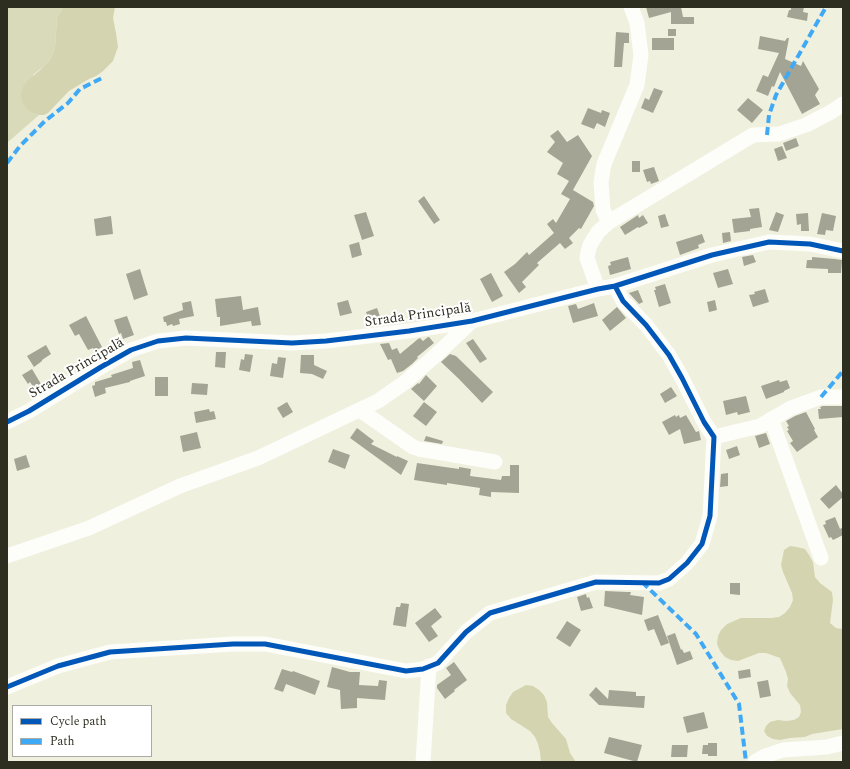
<!DOCTYPE html>
<html>
<head>
<meta charset="utf-8">
<style>
	body { margin:0 }
	#map { position:relative; width:850px; height:769px; overflow:hidden; background:#f0f0de; font-family:Spectral,serif }
	canvas { display:block }
	.frame { position:absolute; inset:0; border:8px solid #2d2d20; pointer-events:none }
	.legend { position:absolute; left:12px; top:705px; width:140px; height:52px; box-sizing:border-box; background:#fff; border:1px solid #ababa6; margin:0; padding:5px 7px; list-style:none; font-size:12px; color:#2d2d20 }
	.legend li { display:flex; align-items:center; gap:8px; height:20px }
	.legend b { width:20px; border:1px solid #ababa6 }
</style>
</head>
<body>
<div id="map">
<canvas width="850" height="769"></canvas>
<div class="frame"></div>
<ul class="legend">
<li><b style="height:5px;background:#0057b8"></b>Cycle path</li>
<li><b style="height:5px;background:#3fa9f5"></b>Path</li>
</ul>
</div>
<script>
const ctx = document.querySelector('canvas').getContext('2d');
ctx.lineJoin = 'round';
function paint(path, color) { ctx.fillStyle = color; ctx.fill(path, 'evenodd'); }
const shape = rows => new Path2D(rows.map(r => 'M' + r).join(''));
function strokePath(path, color, width, dash) { ctx.strokeStyle = color; ctx.lineWidth = width; ctx.lineCap = dash ? 'butt' : 'round'; ctx.setLineDash(dash || []); ctx.stroke(path); }
function write(font, color, halo, rows, align = 'center') {
  ctx.font = font + ' Spectral,serif'; ctx.lineWidth = 4; ctx.setLineDash([]); ctx.textBaseline = 'middle'; ctx.strokeStyle = halo; ctx.fillStyle = color; for (const [text, x, y, turn = 0] of rows) {
    ctx.save(); ctx.translate(x, y); ctx.rotate((+turn || 0) * Math.PI / 180); ctx.textAlign = isNaN(turn) ? turn : align; if (halo) ctx.strokeText(text, 0, 0); ctx.fillText(text, 0, 0); ctx.restore();
  }
}
paint(shape([
	[7,7,63,7,57,18,55,47,53,54,49,61,44,66,33,75,33,113,39,115,7,143]
]), '#d9dab9');
paint(shape([
	[63,7,115,7,113,18,116,33,118,47,113,61,102,72,96,76,89,79,69,91,48,113,44,115,39,115,33,113,26,108,22,101,21,94,23,87,27,81,39,71,49,61,53,54,55,47,57,18],
	[790,546,797,547,805,549,809,555,813,562,815,577,820,583,832,592,833,600,830,623,836,628,843,629,843,729,812,734,805,737,790,738,780,740,773,739,767,736,764,731,766,726,770,722,778,720,786,721,794,720,799,717,801,712,800,705,790,693,787,686,788,679,786,672,780,658,766,653,759,653,738,661,731,660,725,657,720,651,717,644,718,636,721,630,727,624,741,618,771,618,779,617,785,613,790,607,793,600,792,593,783,572,781,565,784,550],
	[526,685,533,686,539,690,544,695,547,702,548,717,552,723,566,739,570,753,576,762,541,762,540,752,538,744,535,737,530,731,511,719,506,713,506,705,509,698,513,692]
]), '#d4d5b0');
paint(shape([
	[646,7,681,7,683,17,694,17,694,24,671,24,671,12,649,18],
	[791,7,804,7,803,12,808,13,807,21,787,17,789,10,791,10],
	[668,29,676,29,676,36,668,36],
	[616,32,629,33,629,43,624,43,622,67,614,67],
	[760,36,785,41,787,38,789,38,785,59,801,66,803,61,819,89,815,95,820,104,802,114,780,72,774,87,772,86,768,96,756,91,763,75,768,77,779,53,758,49],
	[652,38,674,38,674,50,652,50],
	[654,88,663,91,653,113,641,108,645,98,649,100],
	[748,98,763,110,752,123,737,110],
	[588,108,601,113,602,110,610,113,605,127,597,123,594,129,581,124],
	[558,130,567,142,578,135,592,156,573,190,593,202,594,206,581,229,579,228,569,238,573,243,565,249,560,243,537,263,539,265,522,282,526,287,519,293,504,272,515,264,527,252,529,255,554,233,547,224,553,219,556,223,570,199,561,194,569,181,557,174,563,163,547,152,555,142,550,136],
	[796,138,799,146,786,151,783,143],
	[782,146,787,158,778,161,774,149],
	[632,161,640,161,640,172,632,172],
	[654,167,659,181,651,184,650,181,647,182,643,170],
	[424,196,440,220,434,224,418,201],
	[759,208,762,227,750,229,750,231,734,233,732,219,751,217,749,209],
	[366,212,374,236,362,240,354,215],
	[776,212,784,215,778,232,769,230],
	[808,213,809,231,801,231,801,224,797,225,796,214],
	[822,213,836,216,833,231,826,230,825,235,817,234],
	[665,214,669,226,661,228,658,216],
	[638,215,639,218,643,215,648,223,639,228,638,227,625,235,620,227],
	[111,216,113,234,96,236,94,219],
	[730,232,731,241,723,243,722,233],
	[702,234,705,242,698,245,699,248,680,255,676,242],
	[359,242,362,255,352,258,349,245],
	[753,255,756,262,744,266,742,257],
	[628,257,631,269,610,275,608,266,611,265,610,262],
	[812,257,835,259,842,260,841,273,828,273,828,269,806,268,807,260,812,260],
	[140,269,148,295,134,300,126,274],
	[728,269,733,284,718,288,713,273],
	[491,273,503,296,492,302,480,279],
	[665,284,671,303,659,307,654,290,656,290,655,287],
	[765,289,769,302,753,307,749,295,755,294,754,292],
	[638,290,643,302,639,304,629,293],
	[241,296,243,310,258,307,261,325,252,326,251,321,220,326,220,317,217,317,215,299],
	[348,300,352,313,340,316,337,303],
	[715,300,717,310,709,312,707,302],
	[191,301,194,316,179,319,180,324,173,326,172,324,167,326,166,322,164,322,163,317,183,310,182,303],
	[594,303,598,316,573,323,568,306,576,304,578,309],
	[617,307,626,318,610,331,602,320],
	[377,308,381,319,370,323,366,312],
	[86,316,102,347,95,351,93,348,88,350,79,334,75,336,69,325],
	[127,316,134,335,123,339,121,333,119,334,114,320],
	[428,337,429,337,434,343,417,357,418,358,412,364,403,371,397,373,391,359,388,360,380,344,389,343,392,350,397,348,400,354,418,339,420,338,423,341],
	[473,339,487,359,480,363,466,343],
	[46,345,51,354,42,360,42,361,34,367,27,356],
	[216,352,226,352,225,368,215,367],
	[245,354,253,355,250,372,239,370,241,359,244,360],
	[450,354,456,356,493,392,482,403,459,379,441,362],
	[301,355,314,355,314,365,327,371,323,379,312,374,300,373],
	[278,357,286,358,283,378,270,376,272,363,277,364],
	[140,360,145,376,130,381,130,382,105,388,106,393,95,397,92,386,95,385,95,382,112,377,111,375,133,368,132,362],
	[32,369,41,384,34,388,30,382,28,384,22,375],
	[426,375,437,386,424,401,411,389,418,383,419,384],
	[155,377,168,377,168,396,155,396],
	[779,380,780,382,787,380,790,388,784,391,784,392,766,399,761,386],
	[192,383,208,384,207,395,191,394],
	[671,387,677,396,665,403,660,394],
	[746,396,750,412,738,415,737,412,726,415,723,401],
	[287,402,293,412,283,418,277,408],
	[424,402,437,412,426,426,413,416],
	[823,406,843,406,843,417,819,419,818,409,821,409,820,407],
	[209,409,210,412,214,411,216,419,196,423,194,412],
	[806,412,815,429,814,430,818,437,797,452,790,443,793,441,787,431,789,430,787,427,789,426,786,421,795,416],
	[675,415,676,417,679,415,680,418,686,415,696,432,699,431,701,440,684,444,680,429,669,435,662,422],
	[357,428,374,441,371,444,397,457,397,456,408,461,401,475,350,438],
	[197,432,201,448,183,452,180,436],
	[766,433,770,444,759,448,755,436],
	[426,436,443,441,442,444,424,441],
	[737,446,740,455,729,459,726,450],
	[333,449,350,455,345,469,328,462],
	[26,455,30,467,17,471,14,459],
	[417,463,459,469,459,467,471,469,470,476,501,480,502,476,510,476,510,465,519,465,519,493,491,492,491,497,479,495,480,488,447,483,447,485,414,480],
	[728,473,728,486,720,487,721,474],
	[836,485,843,494,843,497,829,509,820,499],
	[835,517,840,529,843,527,843,535,833,540,831,537,829,538,823,525,826,524,825,521],
	[730,583,740,583,740,595,730,594],
	[605,591,627,592,631,592,630,595,644,597,642,615,604,606],
	[586,594,587,598,589,597,593,608,581,611,577,597],
	[401,603,409,604,406,627,393,625,396,607,400,607],
	[435,608,442,617,431,626,438,636,429,642,415,623],
	[658,615,669,643,661,646,654,629,648,631,644,620],
	[567,621,581,630,570,647,556,638],
	[675,633,681,650,682,649,684,653,690,651,693,659,677,665,667,636],
	[454,662,467,680,454,690,455,691,445,699,437,688,437,685,451,675,446,668],
	[332,667,350,672,360,672,359,685,378,686,379,680,387,681,385,700,357,698,357,708,341,709,340,690,327,687],
	[282,669,292,672,293,671,320,681,315,695,286,684,283,692,274,689],
	[750,669,751,677,739,679,738,671],
	[768,680,771,696,760,698,757,682],
	[596,687,608,699,609,690,636,692,636,696,645,696,644,708,599,705,589,695],
	[704,712,708,728,687,733,683,717],
	[609,737,642,745,637,762,604,753],
	[708,743,717,743,717,756,708,756,708,754,702,754,703,745,708,745],
	[672,745,688,745,687,757,671,757]
]), '#a4a495');
strokePath(shape([
	[609,222,603,210,601,182,604,164,637,85,641,55,637,23,631,7],
	[598,289,587,258,588,252,590,245,598,232,609,222,753,135,779,134,806,125,831,112,843,104],
	[360,410,413,447,419,449,495,462],
	[771,419,821,558],
	[7,422,29,411,101,367,131,350,158,341,186,338,292,343,326,341,409,331,472,321,598,289,615,286,712,255,769,242,810,244,843,251],
	[714,437,760,426,791,408,821,397,843,397],
	[7,556,89,528,180,486,258,458,378,401,404,383,436,355,472,321],
	[7,687,58,666,110,652,233,644,265,644,406,671,423,669,438,663,466,632,490,613,596,582,659,583,669,579,687,563,702,544,710,516,714,437,704,422,682,378,669,355,646,325,623,301,615,286],
	[423,762,429,666],
	[755,762,765,756,783,750,827,747,843,743]
]), '#fdfdfa', 15);
strokePath(shape([
	[767,135,769,115,776,95,826,7],
	[7,163,20,146,45,121,68,103,80,89,102,78],
	[821,397,843,371],
	[642,582,696,634,739,704,746,762]
]), '#3fa9f5', 4, [8, 4]);
strokePath(shape([
	[7,422,29,411,101,367,131,350,158,341,186,338,292,343,326,341,409,331,472,321,598,289,615,286,712,255,769,242,810,244,843,251],
	[7,687,58,666,110,652,233,644,265,644,406,671,423,669,438,663,466,632,490,613,596,582,659,583,669,579,687,563,702,544,710,516,714,437,704,422,682,378,669,355,646,325,623,301,615,286]
]), '#0057b8', 5);
write('14px', '#2d2d20', '#fff', [
	["Strada Principală",418,316,-8],
	["Strada Principală",77,369,-30]
]);
</script>
</body>
</html>
